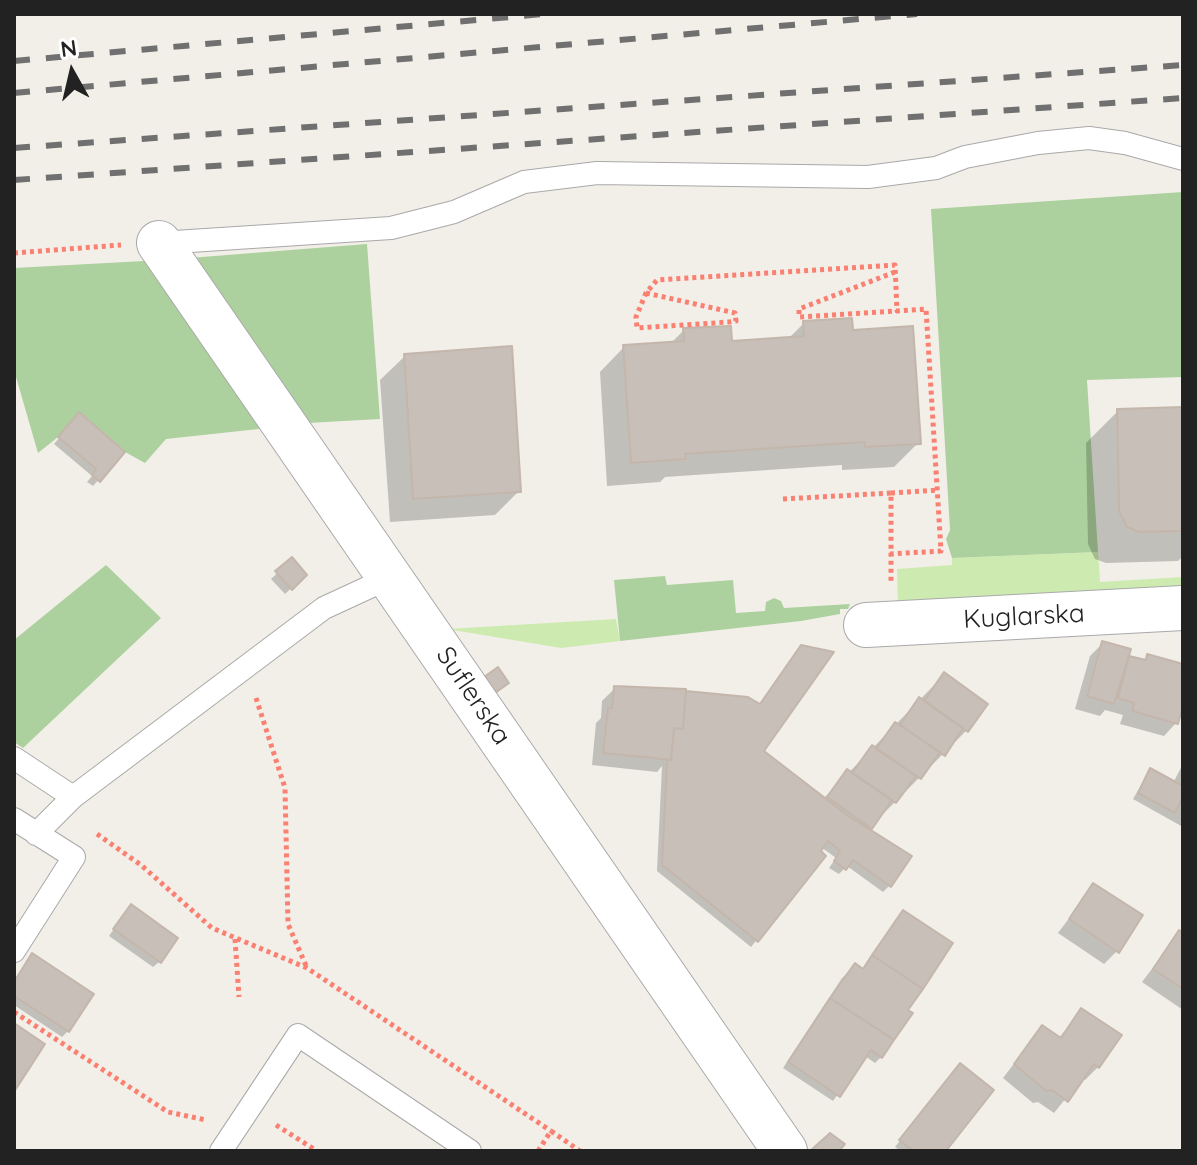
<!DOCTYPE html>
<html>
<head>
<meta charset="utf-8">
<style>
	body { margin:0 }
	#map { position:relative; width:1197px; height:1165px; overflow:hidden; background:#f2efe9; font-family:Quicksand,sans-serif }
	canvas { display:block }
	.frame { position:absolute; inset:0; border:16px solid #222; pointer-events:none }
	.north { position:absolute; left:32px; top:32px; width:80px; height:80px; -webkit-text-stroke:6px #fff; paint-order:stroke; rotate:352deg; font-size:22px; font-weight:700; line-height:32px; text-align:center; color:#222 }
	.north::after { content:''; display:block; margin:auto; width:28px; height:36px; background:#222; clip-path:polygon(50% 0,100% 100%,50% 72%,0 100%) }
</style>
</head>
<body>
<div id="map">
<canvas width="1197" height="1165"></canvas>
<div class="frame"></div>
<div class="north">N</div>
</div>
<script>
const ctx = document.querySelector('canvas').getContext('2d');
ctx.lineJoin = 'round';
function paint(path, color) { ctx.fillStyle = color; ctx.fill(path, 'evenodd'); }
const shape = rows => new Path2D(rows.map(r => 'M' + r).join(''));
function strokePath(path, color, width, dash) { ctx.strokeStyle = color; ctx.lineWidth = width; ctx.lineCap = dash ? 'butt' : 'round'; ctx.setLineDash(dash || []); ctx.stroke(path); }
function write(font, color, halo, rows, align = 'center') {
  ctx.font = font + ' Quicksand,sans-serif'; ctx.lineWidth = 6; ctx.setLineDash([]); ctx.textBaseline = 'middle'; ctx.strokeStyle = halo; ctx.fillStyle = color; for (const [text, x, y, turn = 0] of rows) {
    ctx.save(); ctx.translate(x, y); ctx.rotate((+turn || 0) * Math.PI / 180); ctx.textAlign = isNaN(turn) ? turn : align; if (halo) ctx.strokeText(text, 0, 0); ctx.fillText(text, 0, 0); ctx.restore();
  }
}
paint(shape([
	[1098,552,1100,582,1183,577,1183,596,898,606,897,569,952,565,952,558],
	[616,619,620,641,561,648,447,629]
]), '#cdebb0');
paint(shape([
	[1183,192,1183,377,1087,380,1098,552,952,558,946,539,950,530,931,209],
	[367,244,380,419,308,423,189,258],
	[144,261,162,273,268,428,166,439,145,463,125,452,79,412,58,437,38,453,14,370,14,268],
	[106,565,161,618,23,748,14,742,14,640],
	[665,576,667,585,733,580,736,613,765,611,766,602,774,598,781,601,784,608,850,604,848,609,840,609,840,614,801,621,620,641,614,580]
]), '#add19e');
paint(shape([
	[804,323,851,332,918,443,894,467,842,470,842,465,665,477,660,482,607,486,600,372,624,347,670,344,684,330,730,343,787,340],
	[405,356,519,491,495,515,390,522,380,380],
	[1183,409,1183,556,1178,561,1106,563,1095,559,1088,544,1086,443,1118,411],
	[74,420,123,452,93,486,87,482,92,476,54,444],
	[291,560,305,575,285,594,271,579],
	[1103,643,1126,657,1143,661,1148,657,1183,666,1183,699,1176,723,1164,736,1120,724,1123,715,1105,710,1100,716,1075,709,1090,656],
	[944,675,967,730,867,830,910,857,889,886,883,892,847,866,839,874,829,868,836,858,821,847,818,851,824,856,751,947,657,871,662,766,657,772,592,765,596,723,601,718,602,701,615,688,747,699,762,751,823,799],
	[1183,764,1183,827,1133,799,1150,770,1173,783],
	[1094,885,1117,951,1104,964,1058,933],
	[125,913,159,962,153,967,109,936],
	[1179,933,1183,935,1183,1010,1142,982],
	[27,962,68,1031,62,1037,14,1005,14,981],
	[867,964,911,1014,881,1057,875,1063,865,1056,833,1101,783,1068,842,978,855,966,861,970],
	[1081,1011,1119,1036,1098,1067,1085,1080,1082,1078,1054,1113,1038,1102,1033,1103,1003,1078,1042,1027,1058,1039],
	[954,1072,944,1151,901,1151,895,1147]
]), '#0003');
const building = shape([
	[852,318,853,330,913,326,921,444,865,447,865,442,685,454,686,459,631,463,623,345,684,341,683,328,731,326,732,341,804,336,803,321,852,318],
	[512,346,521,492,413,499,404,354,512,346],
	[1183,407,1183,531,1139,532,1127,527,1119,511,1117,409,1183,407],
	[79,412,125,452,100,482,92,475,96,469,58,437,79,412],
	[292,557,307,575,292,590,275,571,292,557],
	[1102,641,1131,649,1114,704,1087,696,1102,641],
	[801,645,834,652,764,751,847,815,912,856,891,887,853,860,846,870,834,861,840,851,828,841,821,851,826,856,758,942,662,865,667,760,671,760,674,728,683,729,686,691,748,697,760,704,801,645],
	[1147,654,1183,664,1183,706,1178,724,1132,711,1134,703,1118,698,1129,656,1146,660,1147,654],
	[498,667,509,683,495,693,484,677,498,667],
	[944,672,988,704,968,732,924,701,944,672],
	[614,686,686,689,683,729,674,728,671,760,603,753,608,708,612,708,614,686],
	[919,697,963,728,945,756,900,725,919,697],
	[895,722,940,752,921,779,876,749,895,722],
	[872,745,916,776,896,803,852,773,872,745],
	[1150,768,1183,786,1183,797,1175,813,1138,793,1150,768],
	[847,769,892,800,872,829,827,797,847,769],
	[1093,883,1143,915,1119,953,1069,919,1093,883],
	[131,904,178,938,161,963,113,929,131,904],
	[903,910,953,943,923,989,872,955,903,910],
	[1179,930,1183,933,1183,989,1153,969,1179,930],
	[32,953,94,994,69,1032,14,996,14,982,32,953],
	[872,955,923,989,908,1010,913,1013,894,1040,830,998,855,963,863,969,872,955],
	[830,998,894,1040,882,1058,871,1050,840,1097,788,1062,830,998],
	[1081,1008,1122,1035,1099,1068,1094,1064,1068,1102,1052,1090,1046,1091,1014,1064,1042,1025,1061,1038,1081,1008],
	[14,1023,45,1044,14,1092,14,1023],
	[960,1063,994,1090,946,1151,914,1151,899,1140,960,1063],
	[830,1133,845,1144,839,1151,810,1151,830,1133]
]);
paint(building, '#c7bfb8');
strokePath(building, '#c4b6ab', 2);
const service = shape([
	[159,243,391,228,454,212,524,182,597,173,868,177,936,168,965,157,1038,143,1089,138,1125,143,1183,159],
	[14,758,73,797],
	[14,819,74,857,14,951],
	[36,834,73,797,324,608,391,577],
	[221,1151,298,1035,470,1151]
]);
const minor = shape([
	[159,243,785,1151],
	[866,625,1183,608]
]);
strokePath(service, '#a9a9a9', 24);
strokePath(minor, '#a9a9a9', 46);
strokePath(shape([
	[14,253,121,245],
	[895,272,799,309,799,317,897,311],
	[646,293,735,313,736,321,729,322,637,328,636,317,646,293,657,280,895,265,897,311,926,309,941,551,890,554],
	[891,493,937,490],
	[783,499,891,493,891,583],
	[256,698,285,788,288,924,307,968],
	[97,834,141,865,212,928,307,968,551,1131],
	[235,939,239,997],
	[14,1012,168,1112,206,1120],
	[276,1125,317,1151],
	[538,1151,551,1131,580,1151]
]), '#fa8072', 5, [4, 4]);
strokePath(service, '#fff', 22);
strokePath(minor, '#fff', 44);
strokePath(shape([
	[14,61,544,14],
	[14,93,917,14],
	[14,148,1183,65],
	[14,180,1183,98]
]), '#707070', 6, [16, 16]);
write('26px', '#222', '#fff', [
	["Kuglarska",1024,617,-3],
	["Suflerska",473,696,56]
]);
</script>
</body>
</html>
